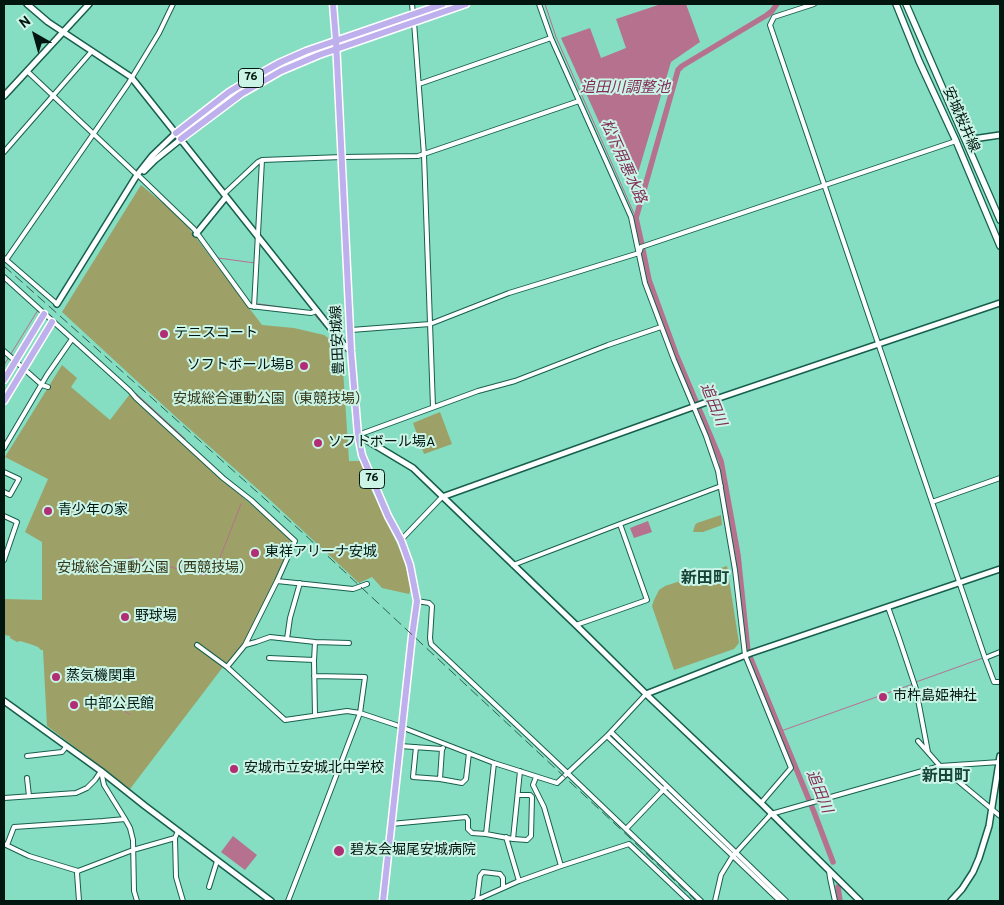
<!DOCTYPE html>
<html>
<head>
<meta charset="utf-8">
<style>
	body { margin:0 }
	#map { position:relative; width:1004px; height:905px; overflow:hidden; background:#85ddc2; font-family:Overpass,sans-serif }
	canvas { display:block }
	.frame { position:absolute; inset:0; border:5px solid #00160f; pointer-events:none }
	.north { position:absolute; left:10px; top:10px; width:50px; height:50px; -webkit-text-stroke:4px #cbf4e6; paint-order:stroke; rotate:322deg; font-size:14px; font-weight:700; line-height:20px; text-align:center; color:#00160f }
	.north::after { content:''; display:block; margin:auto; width:18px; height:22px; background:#00160f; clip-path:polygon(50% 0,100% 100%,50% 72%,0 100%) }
</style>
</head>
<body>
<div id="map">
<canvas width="1004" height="905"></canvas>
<div class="frame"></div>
<div class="north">N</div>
</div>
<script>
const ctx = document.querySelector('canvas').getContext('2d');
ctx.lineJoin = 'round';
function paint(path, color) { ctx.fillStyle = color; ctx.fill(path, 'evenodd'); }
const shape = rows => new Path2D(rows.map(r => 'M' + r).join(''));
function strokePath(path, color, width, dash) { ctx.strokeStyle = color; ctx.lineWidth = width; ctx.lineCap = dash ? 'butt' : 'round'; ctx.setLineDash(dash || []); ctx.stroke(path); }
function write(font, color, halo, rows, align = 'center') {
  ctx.font = font + ' Overpass,"Noto Sans JP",sans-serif'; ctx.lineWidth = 4; ctx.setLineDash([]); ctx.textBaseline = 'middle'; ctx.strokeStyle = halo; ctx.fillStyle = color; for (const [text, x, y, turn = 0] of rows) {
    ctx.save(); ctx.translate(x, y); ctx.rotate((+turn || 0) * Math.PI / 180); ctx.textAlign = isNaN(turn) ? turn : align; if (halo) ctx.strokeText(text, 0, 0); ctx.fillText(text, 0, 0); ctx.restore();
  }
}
paint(shape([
	[141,185,182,219,262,325,294,328,324,335,340,346,342,356,345,399,349,461,361,461,369,485,403,556,410,583,411,588,409,594,382,588,372,577,359,583,269,499,176,417,62,312],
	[62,365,77,378,71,387,110,420,130,394,245,499,294,541,244,643,229,661,226,663,130,789,47,726,43,650,41,650,38,647,30,644,20,641,17,642,10,638,10,636,4,635,5,599,42,600,42,542,25,532,48,479,5,457],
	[440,412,452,444,424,454,413,423],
	[721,515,722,525,703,532,693,532,695,525,697,523],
	[727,566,739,643,734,649,674,670,652,606,654,600,659,590,665,586]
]), '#9da167');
paint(shape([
	[661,4,686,4,700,42,671,62,638,173,623,175,561,38,590,28,601,58,626,48,616,19],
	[136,393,186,439,185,440,134,395],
	[648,521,652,532,634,538,630,528],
	[233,836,257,855,245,870,221,852]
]), '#b6718f');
strokePath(shape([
	[545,4,556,37,636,218],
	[152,41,171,4],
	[131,75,146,51],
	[93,131,129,78],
	[5,258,91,134],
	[218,258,255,263],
	[4,274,40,307],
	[253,296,252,303,310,311],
	[313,313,340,344],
	[4,365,38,310],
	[129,557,203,575,214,573,241,504],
	[916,682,983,658],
	[116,699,113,700,114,703,130,715],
	[781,731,913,684]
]), '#b6718f', 1);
strokePath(shape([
	[777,4,772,11,767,15,682,66,678,70,636,218,642,245,649,280,676,354,721,461,738,555,748,652,814,812,833,862],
	[838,887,840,901]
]), '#b6718f', 5.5);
const minor = shape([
	[412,4,413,14],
	[539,4,551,38],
	[814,4,774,17,770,25,985,658,994,682,1000,682],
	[414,22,424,155,433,407],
	[27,71,137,175],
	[419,84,551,38,631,217,645,283,674,360,706,436,718,471,735,570,745,655,791,768,761,803],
	[4,152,92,51],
	[139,176,194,229,250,306,311,313,317,311],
	[224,194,258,162,262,160,342,157,418,156,579,101],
	[640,251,641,247,956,141],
	[4,258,57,304],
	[6,260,128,84,159,33,173,4],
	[4,277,130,391,136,398,223,478,251,500,295,541,277,581,245,645,227,667],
	[254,307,262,160],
	[351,330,430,324,509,293,639,253],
	[4,351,42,385,48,387],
	[358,435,478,391,515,381,608,345,661,327],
	[4,448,47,375,72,339],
	[4,472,19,479,10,495,4,492],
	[932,502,1000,478],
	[4,516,17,522,4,560],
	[401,540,442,497],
	[513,565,620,524],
	[277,581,353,589,367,584],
	[417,601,429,603,432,606,430,638,431,644,557,763,701,901],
	[888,607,899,638,916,689,928,752],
	[576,625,647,600,620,524,721,486],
	[287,639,290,618,300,583],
	[315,642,349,643],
	[197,645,227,667,285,720,347,711,360,713,396,725,494,763,557,783,607,736,646,694],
	[245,645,256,642,270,637,315,642,314,661,315,715],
	[269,658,314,660],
	[985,658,1000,652],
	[611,732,786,901],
	[607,736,780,901],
	[918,741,940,766,1000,816],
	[400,746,442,749,443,748],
	[416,747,413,777,440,779,442,749],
	[27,756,62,752,66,747],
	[494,763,486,834,513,839,520,771],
	[101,771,104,785,125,819,130,828,133,840,134,891,137,901],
	[536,777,533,785,544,807,561,866],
	[27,778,29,796],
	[440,779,462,783,466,779,469,753],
	[4,798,76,793,87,788,95,780,101,771],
	[391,824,466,817,468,820,468,829,472,833,486,834],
	[626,829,666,787],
	[178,831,175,838,176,877,183,901],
	[506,837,519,881],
	[513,839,527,840,531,836,532,797,530,795,518,795],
	[4,844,29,856,78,871,133,850,175,838],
	[7,845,14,827,103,821,125,819],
	[78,871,77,873,79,901],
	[829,871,830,878,835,901],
	[209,887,217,861],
	[477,900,480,876,483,872,500,874,503,878,503,888],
	[288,901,314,834,360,713,365,677,314,676],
	[474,901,519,881,561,866,629,844,689,901],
	[715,901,721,875,732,857,771,814,940,766,1000,762]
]);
const tertiary = shape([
	[27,4,48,22,131,77,317,311,344,345,351,351],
	[4,96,89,4],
	[966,140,1000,135],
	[144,171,155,160,181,139],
	[196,234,226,197],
	[57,304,137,175,152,156,176,133],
	[358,435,413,468,576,625,646,694,761,803,860,901],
	[442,497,707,402,1000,303],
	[646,694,751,653,1000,569],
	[4,701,101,771,145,806,271,901],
	[951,901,962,889,973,872,979,858,989,826,1000,756]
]);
const secondary = shape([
	[896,4,919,61,956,141,1000,246],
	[906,4,1000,220]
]);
const primary = shape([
	[333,4,336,41,351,351,358,435,362,455,388,516,401,540,410,565,417,601,412,636,383,901],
	[176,133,229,92,252,78,281,62,306,51,443,4],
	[181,139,241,94,281,71,319,55,466,4],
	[4,380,44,314],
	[4,401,52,322]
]);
strokePath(minor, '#175f4d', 6);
strokePath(tertiary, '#175f4d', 8);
strokePath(secondary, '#175f4d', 8);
strokePath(primary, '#fff', 9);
strokePath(minor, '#fff', 4);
strokePath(tertiary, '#fff', 5);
strokePath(secondary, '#fff', 5.5);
strokePath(primary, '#beafed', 6);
strokePath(shape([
	[4,266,303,533,630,838,696,901]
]), '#305d4f', 1, [10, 5]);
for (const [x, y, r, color] of [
	[164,334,5,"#b12d74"],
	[304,366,5,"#b12d74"],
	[318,443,5,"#b12d74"],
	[48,511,5,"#b12d74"],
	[255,553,5,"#b12d74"],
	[125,617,5,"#b12d74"],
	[56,677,5,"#b12d74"],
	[883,697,5,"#b12d74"],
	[74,705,5,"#b12d74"],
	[234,769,5,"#b12d74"],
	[339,851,6,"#b12d74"]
]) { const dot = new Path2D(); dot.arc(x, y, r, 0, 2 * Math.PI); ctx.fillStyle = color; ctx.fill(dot); strokePath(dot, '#cbf4e6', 2); }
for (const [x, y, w] of [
	[251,78,25],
	[372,479,25]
]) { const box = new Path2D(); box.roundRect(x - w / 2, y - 9.5, w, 19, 4); ctx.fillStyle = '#cbf4e6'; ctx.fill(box); strokePath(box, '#00160f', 1); }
write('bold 12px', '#00160f', null, [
	["76",251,78],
	["76",372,479]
]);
write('14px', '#00160f', '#cbf4e6', [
	["安城桜井線",960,120,66],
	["豊田安城線",339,340,-93]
]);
write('14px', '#00160f', '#cbf4e6', [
	["テニスコート",174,334],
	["ソフトボール場B",294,366,"right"],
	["ソフトボール場A",328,443],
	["青少年の家",58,511],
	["東祥アリーナ安城",265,553],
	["野球場",135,617],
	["蒸気機関車",66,677],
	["市杵島姫神社",893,697],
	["中部公民館",84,705],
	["安城市立安城北中学校",244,769],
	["碧友会堀尾安城病院",350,851]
], 'left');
write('14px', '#343616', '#cbf4e6', [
	["安城総合運動公園（東競技場）",271,400],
	["安城総合運動公園（西競技場）",155,569]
]);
write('italic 15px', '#812d57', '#cbf4e6', [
	["追田川調整池",625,89],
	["松下用悪水路",622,162,66],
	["追田川",712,405,68],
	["追田川",818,792,68]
]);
write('bold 16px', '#144437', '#cbf4e6', [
	["新田町",705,580],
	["新田町",946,778]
]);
</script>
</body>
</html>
